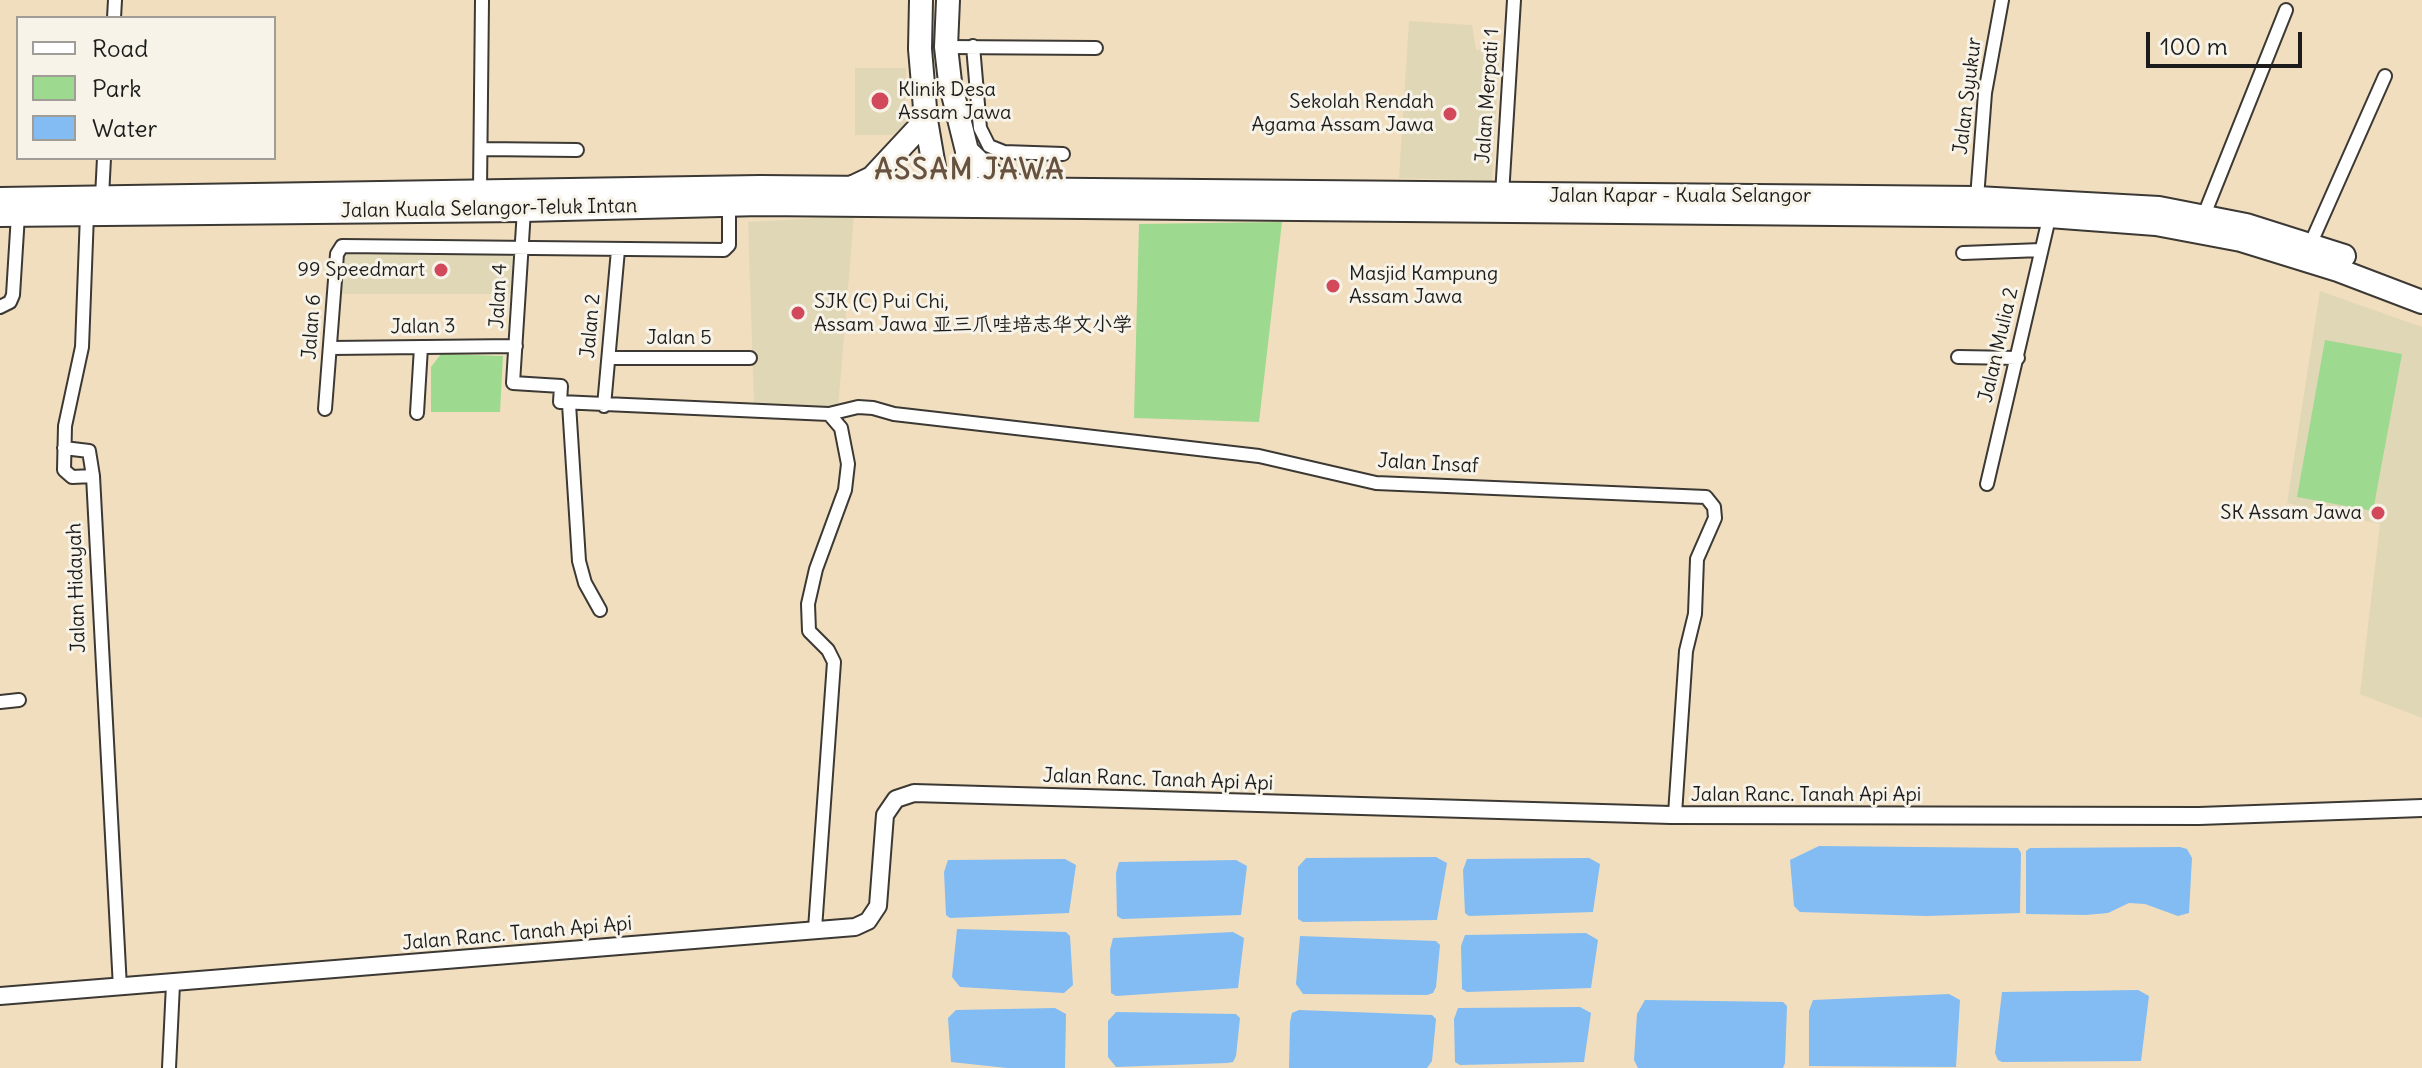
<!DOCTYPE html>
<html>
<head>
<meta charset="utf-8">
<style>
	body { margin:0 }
	#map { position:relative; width:2422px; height:1068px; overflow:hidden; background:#f1debf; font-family:Delius,sans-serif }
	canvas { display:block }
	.legend { position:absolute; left:16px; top:16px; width:260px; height:144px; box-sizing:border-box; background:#f7f3e8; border:2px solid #9f9d96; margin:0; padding:10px 14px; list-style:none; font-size:24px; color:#1c1c1c }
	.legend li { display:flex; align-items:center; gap:16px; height:40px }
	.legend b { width:40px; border:2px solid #9f9d96 }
	.scale { position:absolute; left:2146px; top:32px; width:156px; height:36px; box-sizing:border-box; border:4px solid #1c1c1c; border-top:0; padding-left:10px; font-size:24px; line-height:28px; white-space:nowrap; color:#1c1c1c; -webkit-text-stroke:6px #f7f3e8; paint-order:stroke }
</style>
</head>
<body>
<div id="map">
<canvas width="2422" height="1068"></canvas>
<ul class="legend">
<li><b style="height:10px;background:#fff"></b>Road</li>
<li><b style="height:22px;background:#9dd98e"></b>Park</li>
<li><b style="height:22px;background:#82bcf3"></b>Water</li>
</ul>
<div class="scale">100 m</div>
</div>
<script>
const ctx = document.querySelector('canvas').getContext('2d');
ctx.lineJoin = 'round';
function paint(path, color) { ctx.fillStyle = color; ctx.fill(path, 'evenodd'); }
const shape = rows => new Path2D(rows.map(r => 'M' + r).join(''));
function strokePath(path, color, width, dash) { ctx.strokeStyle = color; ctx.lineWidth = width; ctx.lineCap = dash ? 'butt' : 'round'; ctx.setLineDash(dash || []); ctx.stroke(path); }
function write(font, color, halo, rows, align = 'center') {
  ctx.font = font + ' Delius,"LXGW WenKai TC",sans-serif'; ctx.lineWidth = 6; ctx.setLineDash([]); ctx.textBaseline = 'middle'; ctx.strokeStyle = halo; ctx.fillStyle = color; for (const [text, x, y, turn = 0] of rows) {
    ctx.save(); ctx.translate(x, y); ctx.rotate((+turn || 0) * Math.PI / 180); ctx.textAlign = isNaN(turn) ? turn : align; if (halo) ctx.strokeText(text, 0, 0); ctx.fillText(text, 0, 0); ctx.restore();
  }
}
paint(shape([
	[1409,21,1472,25,1476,50,1500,46,1492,181,1399,178],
	[855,68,906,68,905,135,855,135],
	[854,216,838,409,754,404,748,222],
	[344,250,516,253,515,294,340,294],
	[2320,291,2422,327,2422,718,2360,694,2380,524,2287,503]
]), '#e0d7b7');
paint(shape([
	[1282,222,1259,422,1134,418,1139,224],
	[2325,340,2402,354,2373,511,2297,497],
	[441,354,503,356,500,412,431,412,431,367]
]), '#9dd98e');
paint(shape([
	[1819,846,2018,848,2021,853,2020,913,1926,916,1800,912,1794,906,1790,860],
	[2180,847,2187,849,2192,858,2189,913,2178,916,2145,904,2129,903,2108,913,2086,915,2026,914,2026,851,2030,848],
	[1436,857,1447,863,1437,920,1303,922,1298,919,1298,867,1306,858],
	[1589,858,1600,864,1593,912,1469,916,1465,913,1463,870,1467,859],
	[1065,859,1076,865,1069,913,950,918,946,915,944,872,948,860],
	[1236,860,1247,866,1241,915,1122,919,1117,916,1116,873,1119,862],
	[957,929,1066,932,1070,936,1073,985,1064,993,960,987,952,977],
	[1233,932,1244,938,1238,988,1116,996,1111,993,1110,950,1113,938],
	[1586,933,1598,940,1591,988,1467,992,1462,989,1461,946,1465,935],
	[1300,936,1436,941,1440,945,1436,987,1433,993,1427,995,1303,994,1296,984],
	[2138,990,2149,996,2141,1061,2002,1062,1998,1060,1995,1053,2002,992],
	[1949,994,1960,1000,1956,1067,1809,1066,1809,1011,1813,1000],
	[1645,1000,1783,1002,1787,1006,1785,1063,1783,1068,1638,1068,1634,1060,1637,1014],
	[1580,1007,1591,1013,1584,1062,1460,1065,1455,1062,1454,1019,1458,1008],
	[1055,1008,1066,1014,1065,1068,1007,1068,951,1062,948,1018,956,1010],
	[1299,1010,1432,1015,1436,1019,1432,1061,1427,1068,1289,1068,1290,1022,1292,1013],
	[1116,1012,1236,1014,1240,1018,1236,1056,1233,1062,1227,1063,1116,1067,1108,1057,1108,1021]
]), '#82bcf3');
const street = shape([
	[114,18,115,0],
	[973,46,980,128,989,146,1004,152,1063,154],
	[946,47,1096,48],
	[481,149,577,150],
	[480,190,482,0],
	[1502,195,1514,0],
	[102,197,104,158],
	[1977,198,1985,93,2002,0],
	[524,210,513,383,561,386,560,402,829,414,858,407,873,408,894,414,1259,456,1376,483,1706,497,1714,507,1715,518,1697,559,1695,614,1686,651,1675,814],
	[87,214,82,347,65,426,64,470,72,477,93,476,120,988],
	[2204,215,2286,10],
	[2310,245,2385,76],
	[1963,253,2041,250],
	[0,307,10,302,13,295,18,215],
	[331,348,516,346],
	[1958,357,2018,358],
	[609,358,750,358],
	[569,404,579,561,585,583,600,610],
	[604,406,618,250],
	[325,409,337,254,342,246,724,250,729,245,729,204],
	[417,413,421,347],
	[64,448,89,451,93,476],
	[1987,484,2050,214],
	[0,702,19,700],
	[815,929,834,662,828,650,809,631,808,604,816,569,845,490,848,464,841,428,829,414],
	[169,1068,173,984]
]);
const secondary = shape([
	[0,996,855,927,868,921,878,906,885,815,896,799,914,793,1671,815,2199,816,2422,808]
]);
const highway = shape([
	[921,0,920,49,926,120,940,202],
	[948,0,946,47,950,82,967,151,966,206],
	[967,151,995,178,1021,187],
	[851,188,872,178,926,120],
	[0,199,760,187,1977,198,2159,208,2246,225,2344,256],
	[0,215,524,210,760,204,2049,216,2156,224,2241,240,2338,270,2422,302]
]);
strokePath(street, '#3c3934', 16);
strokePath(secondary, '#3c3934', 20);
strokePath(highway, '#3c3934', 26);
strokePath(street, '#fff', 12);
strokePath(secondary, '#fff', 16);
strokePath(highway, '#fff', 22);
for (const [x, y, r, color] of [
	[880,101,10,"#d1495b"],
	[1450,114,8,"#d1495b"],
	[441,270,8,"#d1495b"],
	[1333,286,8,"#d1495b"],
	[798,313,8,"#d1495b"],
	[2378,513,8,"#d1495b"]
]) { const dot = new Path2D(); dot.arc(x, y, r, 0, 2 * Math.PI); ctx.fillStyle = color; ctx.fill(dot); strokePath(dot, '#f7f3e8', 3); }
write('20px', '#1c1c1c', '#f7f3e8', [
	["Klinik Desa",898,90],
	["Assam Jawa",898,113],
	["Sekolah Rendah",1434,102,"right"],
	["Agama Assam Jawa",1434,125,"right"],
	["99 Speedmart",425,270,"right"],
	["Masjid Kampung",1349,274],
	["Assam Jawa",1349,297],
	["SJK (C) Pui Chi,",814,302],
	["Assam Jawa 亚三爪哇培志华文小学",814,325],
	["SK Assam Jawa",2362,513,"right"]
], 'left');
write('20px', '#1c1c1c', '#f7f3e8', [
	["Jalan Merpati 1",1488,96,-86],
	["Jalan Syukur",1968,96,-83],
	["Jalan Kapar - Kuala Selangor",1680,196],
	["Jalan Kuala Selangor-Teluk Intan",489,209,-1],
	["Jalan 4",499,296,-87],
	["Jalan 2",591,326,-85],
	["Jalan 6",312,327,-86],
	["Jalan 3",423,327,-1],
	["Jalan 5",679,338],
	["Jalan Mulia 2",1999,345,-77],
	["Jalan Insaf",1428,464,3],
	["Jalan Hidayah",77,588,-92],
	["Jalan Ranc. Tanah Api Api",1158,780,2],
	["Jalan Ranc. Tanah Api Api",1806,795],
	["Jalan Ranc. Tanah Api Api",517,934,-5]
]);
ctx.letterSpacing = '2px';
write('bold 28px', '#67523f', '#f7f3e8', [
	["ASSAM JAWA",970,171]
]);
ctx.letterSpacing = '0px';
</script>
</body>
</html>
